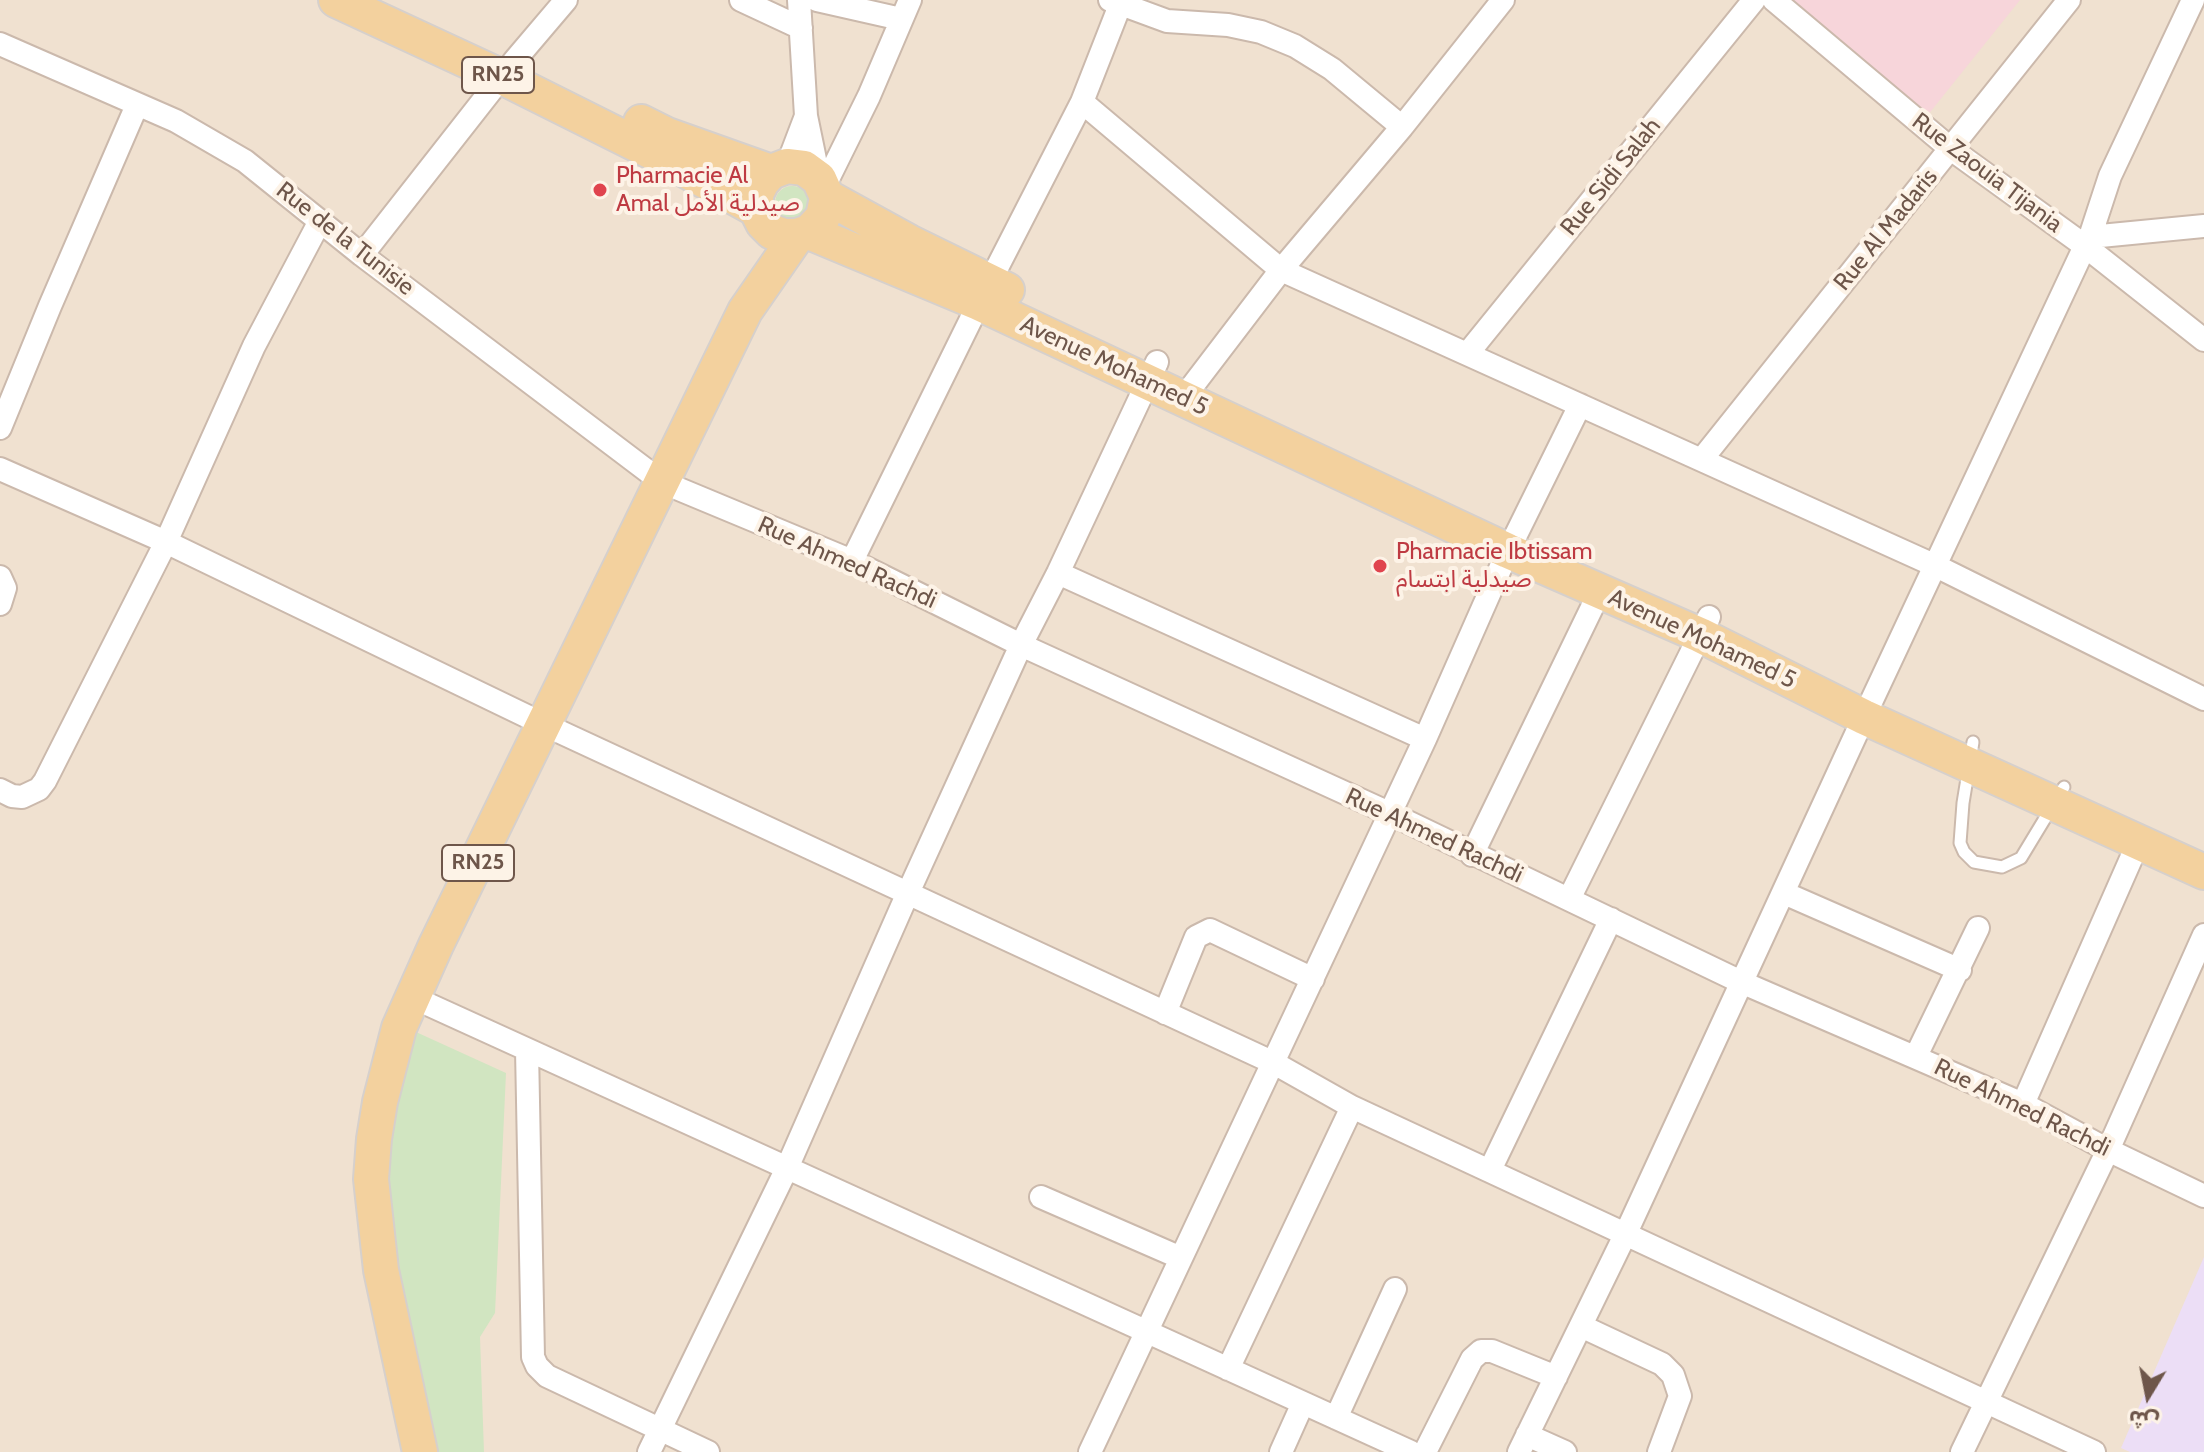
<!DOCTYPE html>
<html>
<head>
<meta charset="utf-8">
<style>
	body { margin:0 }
	#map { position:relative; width:2204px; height:1452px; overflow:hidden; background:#faefe1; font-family:Cabin,"Noto Sans Arabic",sans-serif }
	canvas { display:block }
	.north { position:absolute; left:2108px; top:1356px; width:80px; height:80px; -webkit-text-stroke:6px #fdf3e7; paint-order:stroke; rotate:190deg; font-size:22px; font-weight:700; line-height:32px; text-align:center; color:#6e564a }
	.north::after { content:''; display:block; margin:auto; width:28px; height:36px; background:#6e564a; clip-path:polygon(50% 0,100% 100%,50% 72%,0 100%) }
</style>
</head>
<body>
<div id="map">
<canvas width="2204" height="1452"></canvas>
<div class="north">ش</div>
</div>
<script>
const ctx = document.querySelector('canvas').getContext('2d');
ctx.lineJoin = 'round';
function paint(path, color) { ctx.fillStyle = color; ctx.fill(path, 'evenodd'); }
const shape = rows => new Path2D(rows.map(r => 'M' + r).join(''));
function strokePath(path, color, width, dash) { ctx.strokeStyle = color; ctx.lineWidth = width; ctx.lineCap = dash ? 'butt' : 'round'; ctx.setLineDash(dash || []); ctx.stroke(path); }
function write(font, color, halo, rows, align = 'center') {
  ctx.font = font + ' Cabin,"Noto Sans Arabic",sans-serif'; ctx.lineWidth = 8; ctx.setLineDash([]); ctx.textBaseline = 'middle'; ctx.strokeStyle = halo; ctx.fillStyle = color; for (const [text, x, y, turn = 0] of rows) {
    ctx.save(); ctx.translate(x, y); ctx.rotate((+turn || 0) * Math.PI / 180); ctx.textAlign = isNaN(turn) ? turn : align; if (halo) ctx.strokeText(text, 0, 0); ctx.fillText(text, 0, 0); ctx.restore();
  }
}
paint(shape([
	[0,0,2204,0,2204,1452,0,1452]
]), '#f0e1d0');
paint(shape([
	[2204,1257,2204,1452,2130,1452,2121,1448]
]), '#ecdef6');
paint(shape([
	[1780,0,2020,0,1927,116]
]), '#f7d5da');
paint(shape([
	'775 203a17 17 0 1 1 34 0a17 17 0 1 1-34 0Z',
	[416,1032,506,1073,495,1313,480,1337,484,1452,424,1452,377,1186,391,1097]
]), '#d1e5c1');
const service = shape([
	[1973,742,1963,803,1960,843,1964,852,1974,862,2002,867,2021,858,2064,787]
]);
const minor = shape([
	[741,0,801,28],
	[799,0,806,116,819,179],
	[817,0,901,19],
	[1110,0,1167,21,1228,25,1261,32,1295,46,1332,69,1402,127],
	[1774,0,1951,149,2085,246,2204,340],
	[0,44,176,121,245,161,362,255,662,482,852,561,1021,645,1389,813,1741,982,2023,1104,2108,1150,2204,1196],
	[1082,102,1281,270,1936,566,2204,699],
	[787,166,806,116],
	[824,187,869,96,910,0],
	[2090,237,2110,176,2193,0],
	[362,255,515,60,566,0],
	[1468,353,1754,0],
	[1184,397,1281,270,1402,127,1503,0],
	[0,428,50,306,137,105],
	[1702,459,2069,0],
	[0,469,166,542,543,724,1274,1063,1352,1107,2094,1452],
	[852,561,979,303,1082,102,1122,0],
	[1058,573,1425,739],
	[0,577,5,588,0,604],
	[0,790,12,796,22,797,39,789,45,781,166,542,254,346,320,221],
	[1472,855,1600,591],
	[1784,893,1960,970],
	[1569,899,1709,617],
	[412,997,1411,1452],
	[1165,1013,1196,937,1210,930,1313,979],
	[527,1050,533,1357,537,1366,547,1376,708,1452],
	[1916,1056,1978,928],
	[2023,1104,2138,843],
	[1490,1170,1611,919],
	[1041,1197,1181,1258],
	[1581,1326,1662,1364,1673,1375,1680,1396,1659,1452],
	[1228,1369,1352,1107],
	[1336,1418,1395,1289],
	[1527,1435,1565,1452],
	[649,1452,787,1168,907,895,1021,645,1058,573,1157,362],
	[1090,1452,1425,739,1508,551,1580,405],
	[1281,1452,1303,1403],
	[1425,1452,1472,1359,1481,1351,1492,1351,1556,1377],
	[1519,1452,1626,1233,1864,717,2085,246,2090,237,2204,226],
	[1962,1452,2108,1150,2204,935]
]);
const primary = shape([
	[336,0,502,77,658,155,756,209],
	[641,122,667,135,771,172],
	[827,197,909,242,1007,290],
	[809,232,979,303,1508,551,1700,635,1864,717,2204,872],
	[420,1452,381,1270,371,1179,374,1139,380,1102,399,1028,436,945,745,311,797,236,809,232,823,217,827,197,819,179,804,168,787,166,771,172,762,182,756,194,756,209,763,223,772,232,784,236,797,236]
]);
strokePath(service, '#cbb9ac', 15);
strokePath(minor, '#cbb9ac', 26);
strokePath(primary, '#d6d0cc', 38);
strokePath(service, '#fff', 11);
strokePath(minor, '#fff', 22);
strokePath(primary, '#f3d19e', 34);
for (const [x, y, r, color] of [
	[600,190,8,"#e0444e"],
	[1380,566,8,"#e0444e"]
]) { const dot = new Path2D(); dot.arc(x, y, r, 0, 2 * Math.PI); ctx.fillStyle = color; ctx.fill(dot); strokePath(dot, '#fdf3e7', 3); }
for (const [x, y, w] of [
	[498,75,72],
	[478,863,72]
]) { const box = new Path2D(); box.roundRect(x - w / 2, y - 18, w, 36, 6); ctx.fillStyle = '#fdf3e7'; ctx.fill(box); strokePath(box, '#6e564a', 2); }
write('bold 22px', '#6e564a', null, [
	["RN25",498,75],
	["RN25",478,863]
]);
write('24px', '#6e564a', '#fdf3e7', [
	["Rue Zaouia Tijania",1987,173,37],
	["Rue Sidi Salah",1611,177,-51],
	["Rue Al Madaris",1886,230,-51],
	["Rue de la Tunisie",345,239,38],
	["Avenue Mohamed 5",1114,366,25],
	["Rue Ahmed Rachdi",847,563,24],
	["Avenue Mohamed 5",1702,639,25],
	["Rue Ahmed Rachdi",1434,836,25],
	["Rue Ahmed Rachdi",2022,1108,26]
]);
write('24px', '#be3a42', '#fdf3e7', [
	["Pharmacie Al",616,176],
	["Amal صيدلية الأمل",616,204],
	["Pharmacie Ibtissam",1396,552],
	["صيدلية ابتسام",1396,580]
], 'left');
</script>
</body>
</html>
